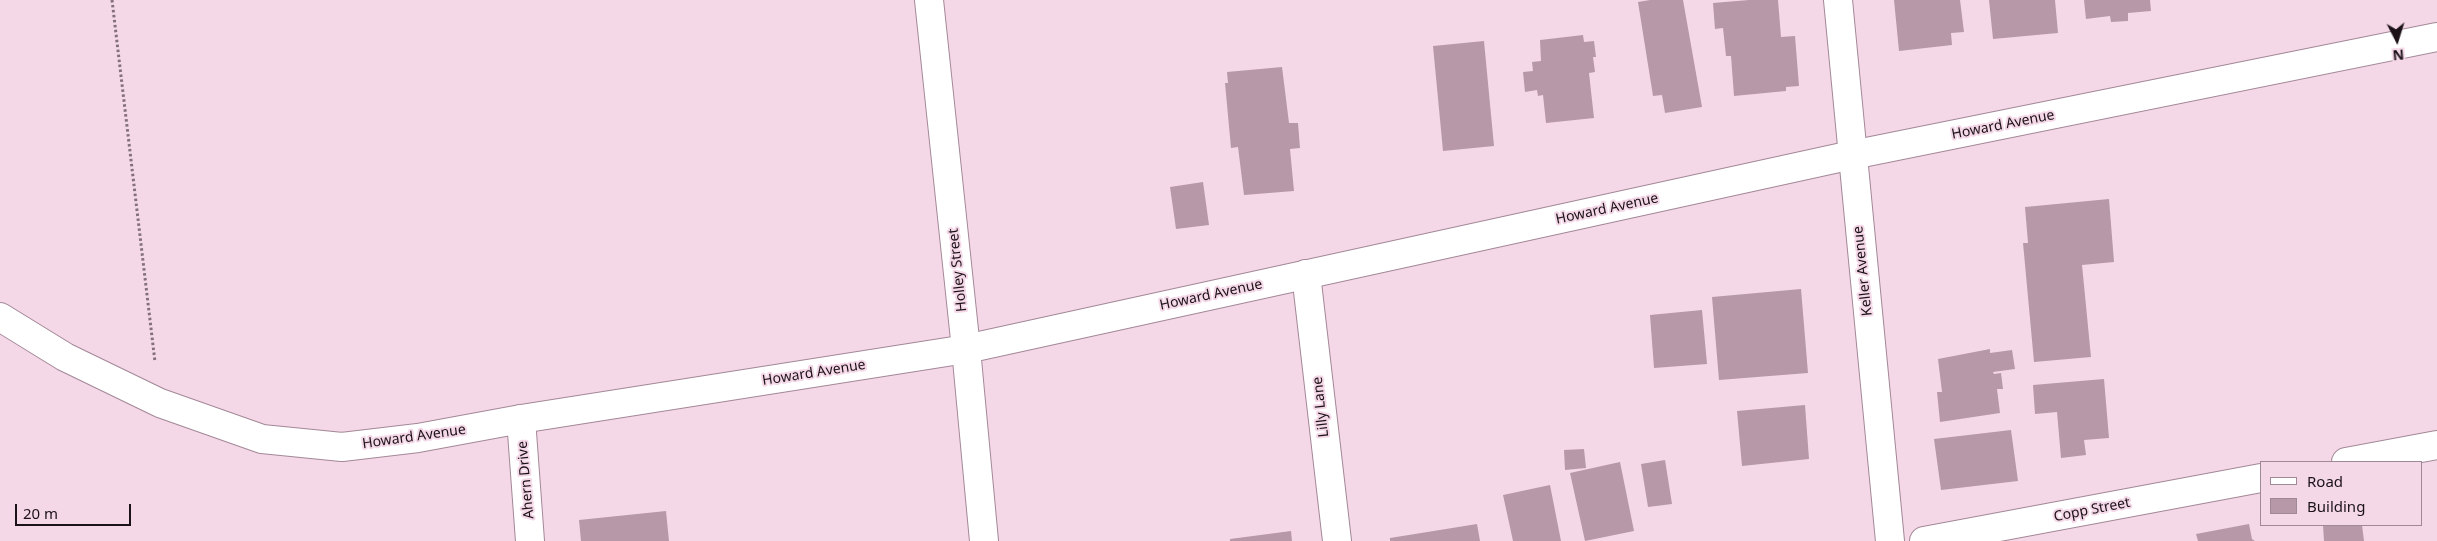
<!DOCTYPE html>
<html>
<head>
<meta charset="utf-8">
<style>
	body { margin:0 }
	#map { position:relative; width:2437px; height:541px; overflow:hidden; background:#f5d8e8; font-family:"Noto Sans",sans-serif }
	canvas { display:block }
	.legend { position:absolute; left:2260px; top:461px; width:162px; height:65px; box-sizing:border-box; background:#f5d8e8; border:1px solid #9e8994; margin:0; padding:6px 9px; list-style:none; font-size:15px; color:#1b1217 }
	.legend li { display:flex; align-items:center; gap:10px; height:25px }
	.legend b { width:25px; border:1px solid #9e8994 }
	.north { position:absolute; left:2372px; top:15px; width:50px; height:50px; -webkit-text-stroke:4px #f5d8e8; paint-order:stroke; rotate:175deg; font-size:14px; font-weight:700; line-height:20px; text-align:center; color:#1b1217 }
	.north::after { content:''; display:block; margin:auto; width:18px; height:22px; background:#1b1217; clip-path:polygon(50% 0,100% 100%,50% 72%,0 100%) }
	.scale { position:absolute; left:15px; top:504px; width:116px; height:22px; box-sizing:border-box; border:2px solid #1b1217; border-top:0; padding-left:6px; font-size:15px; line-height:18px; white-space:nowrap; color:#1b1217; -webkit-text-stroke:4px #f5d8e8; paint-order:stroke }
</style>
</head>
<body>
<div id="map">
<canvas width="2437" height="541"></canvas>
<ul class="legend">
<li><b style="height:6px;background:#fff"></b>Road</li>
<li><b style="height:14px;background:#b698a9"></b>Building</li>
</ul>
<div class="north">N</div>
<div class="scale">20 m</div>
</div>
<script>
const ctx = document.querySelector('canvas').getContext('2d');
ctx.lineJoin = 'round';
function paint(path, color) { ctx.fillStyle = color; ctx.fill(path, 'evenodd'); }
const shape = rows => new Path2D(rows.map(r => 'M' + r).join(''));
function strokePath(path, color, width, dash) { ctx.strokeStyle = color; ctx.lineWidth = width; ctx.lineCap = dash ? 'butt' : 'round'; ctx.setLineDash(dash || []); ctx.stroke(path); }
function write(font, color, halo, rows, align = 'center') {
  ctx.font = font + ' "Noto Sans",sans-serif'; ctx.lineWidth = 4; ctx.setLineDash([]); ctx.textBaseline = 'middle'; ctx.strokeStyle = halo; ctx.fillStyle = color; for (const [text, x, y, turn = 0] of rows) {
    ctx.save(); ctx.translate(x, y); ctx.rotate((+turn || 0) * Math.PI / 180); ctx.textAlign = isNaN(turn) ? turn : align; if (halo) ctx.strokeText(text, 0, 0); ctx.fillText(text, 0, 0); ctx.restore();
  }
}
paint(shape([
	[1650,0,1683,0,1702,107,1665,113,1662,95,1653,96,1638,2],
	[1749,0,1778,0,1781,37,1795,36,1799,86,1786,87,1786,91,1734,96,1731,56,1726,56,1723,28,1715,29,1713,3],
	[1894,0,1960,0,1964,32,1951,33,1952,45,1899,51],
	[1989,0,2055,0,2058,33,1993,39],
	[2084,0,2150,0,2151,11,2128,13,2128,21,2111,22,2110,16,2086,19],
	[1583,35,1584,42,1594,41,1596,57,1593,57,1595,72,1589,73,1594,118,1546,123,1543,95,1538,96,1537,90,1525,92,1523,72,1533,71,1532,62,1541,61,1540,40],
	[1484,41,1494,146,1443,151,1433,46],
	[1282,67,1289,123,1298,123,1300,148,1290,149,1294,191,1244,195,1238,147,1231,148,1225,83,1228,83,1227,72],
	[1203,182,1209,225,1176,229,1170,187],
	[2109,199,2114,262,2082,265,2091,357,2034,362,2023,243,2028,243,2025,207],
	[1801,289,1808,373,1719,380,1712,297],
	[1702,310,1707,364,1654,368,1650,315],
	[1990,349,1990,353,2012,350,2015,369,1993,372,1994,374,2001,373,2003,389,1997,389,2000,413,1940,422,1937,392,1942,392,1938,359],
	[2104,379,2109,438,2084,440,2086,455,2061,458,2057,412,2035,414,2033,385],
	[1805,405,1809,459,1742,466,1737,411],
	[2011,430,2018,481,1941,490,1934,439],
	[1584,449,1586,468,1565,470,1564,450],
	[1665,460,1672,504,1648,507,1641,464],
	[1620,462,1634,531,1585,541,1570,473],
	[1550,485,1561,541,1513,541,1503,495],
	[666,511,669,541,581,541,579,520],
	[1477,524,1480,541,1390,541,1390,538],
	[2249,524,2252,539,2255,541,2198,541,2196,534],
	[2323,525,2362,525,2364,541,2324,541],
	[1291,531,1292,541,1230,541,1230,539]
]), '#b698a9');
const street = shape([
	[929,0,966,349,984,541],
	[1838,0,1890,541],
	[1306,274,1337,541],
	[521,419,530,541],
	[2346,462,2437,445],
	[1924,541,2261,478]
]);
const secondary = shape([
	[0,317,65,357,160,403,262,439,342,447,418,438,521,419,966,349,1852,155,2437,37]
]);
strokePath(street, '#a38897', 30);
strokePath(secondary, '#a38897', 30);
strokePath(shape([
	[112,0,155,362]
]), '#82707a', 3, [2.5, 2.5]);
strokePath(street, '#fff', 28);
strokePath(secondary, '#fff', 28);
write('14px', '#1b1217', '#f5d8e8', [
	["Howard Avenue",2003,125,-11],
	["Howard Avenue",1607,209,-12],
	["Holley Street",958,270,-96],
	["Keller Avenue",1863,271,-96],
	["Howard Avenue",1211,295,-12],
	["Howard Avenue",814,373,-9],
	["Lilly Lane",1321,407,-96],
	["Howard Avenue",414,437,-8],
	["Ahern Drive",526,480,-95],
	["Copp Street",2092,510,-11]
]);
</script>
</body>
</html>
